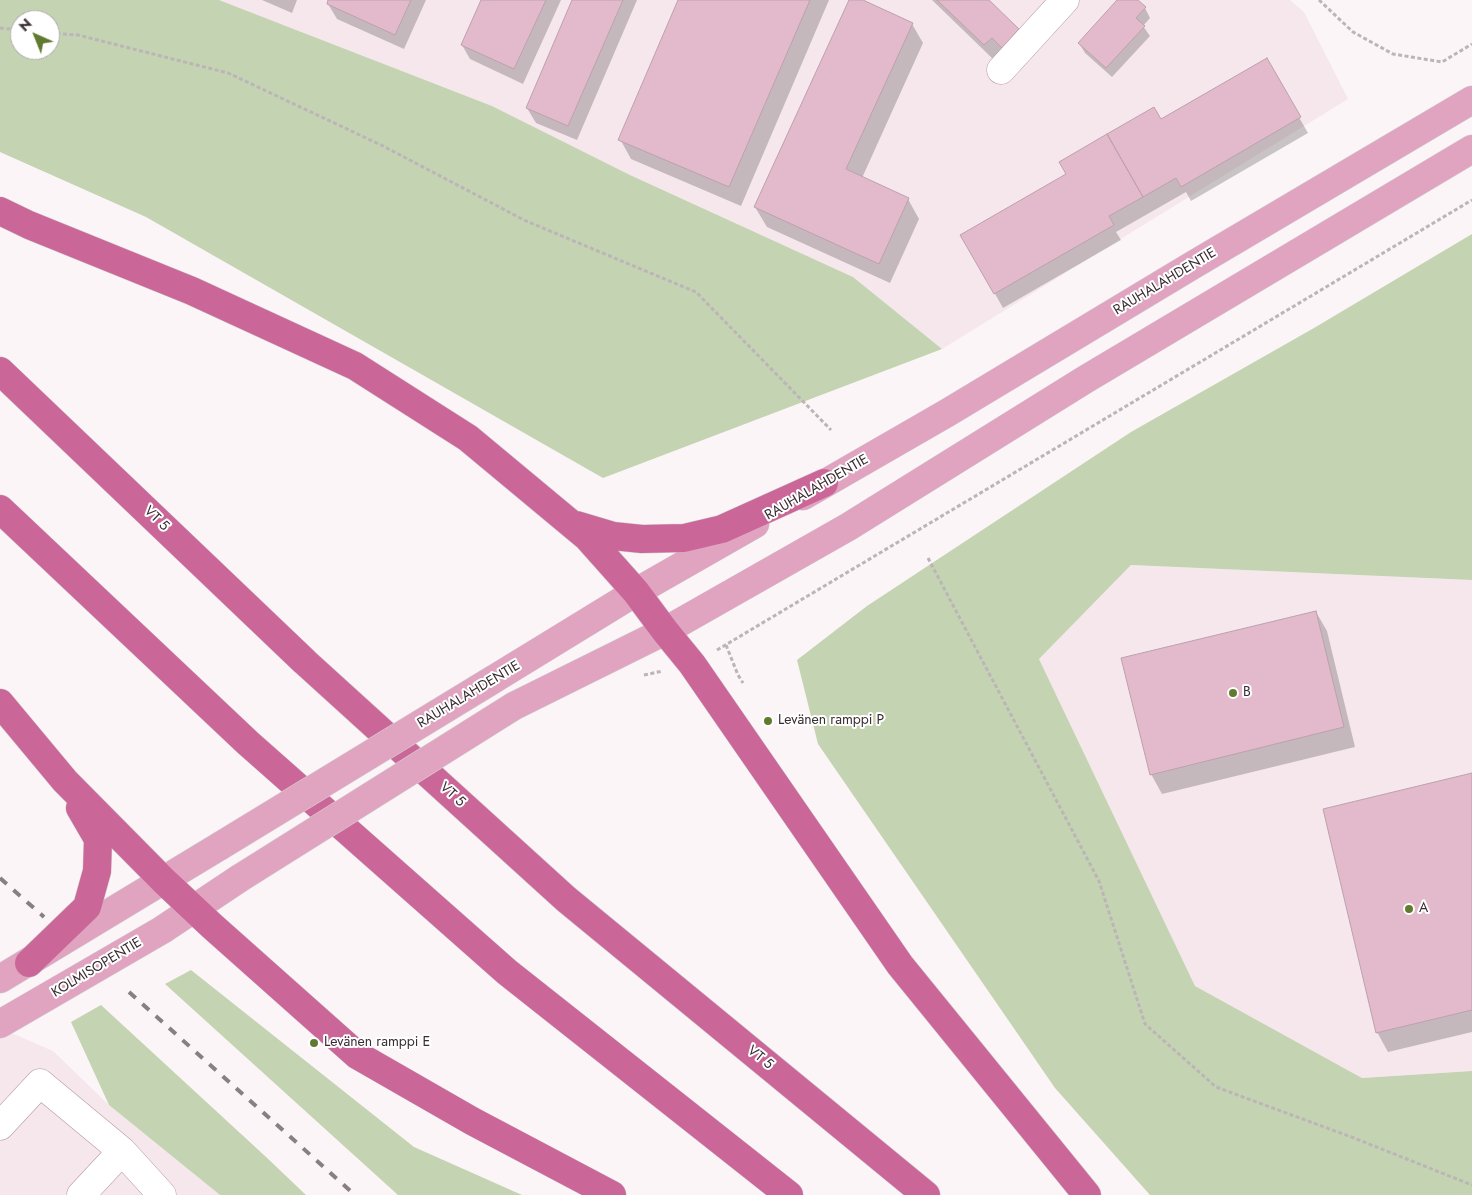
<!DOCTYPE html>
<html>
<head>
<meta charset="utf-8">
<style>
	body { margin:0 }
	#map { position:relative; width:1472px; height:1195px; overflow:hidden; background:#fbf5f7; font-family:Jost,sans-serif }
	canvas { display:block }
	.north { position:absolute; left:10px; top:10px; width:50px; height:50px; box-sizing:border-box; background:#fff; border:1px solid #afabad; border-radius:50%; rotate:316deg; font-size:14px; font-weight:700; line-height:20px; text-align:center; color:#382d32 }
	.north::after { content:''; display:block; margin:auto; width:18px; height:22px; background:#607b2f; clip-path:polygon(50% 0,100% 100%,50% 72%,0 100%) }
</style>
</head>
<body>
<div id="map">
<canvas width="1472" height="1195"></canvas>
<div class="north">N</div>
</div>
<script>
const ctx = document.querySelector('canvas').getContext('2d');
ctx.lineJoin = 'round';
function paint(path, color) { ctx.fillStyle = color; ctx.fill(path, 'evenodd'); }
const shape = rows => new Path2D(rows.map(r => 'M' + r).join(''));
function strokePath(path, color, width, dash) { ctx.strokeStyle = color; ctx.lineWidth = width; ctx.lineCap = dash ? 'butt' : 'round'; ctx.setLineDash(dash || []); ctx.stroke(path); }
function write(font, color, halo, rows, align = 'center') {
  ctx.font = font + ' Jost,sans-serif'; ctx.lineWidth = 4; ctx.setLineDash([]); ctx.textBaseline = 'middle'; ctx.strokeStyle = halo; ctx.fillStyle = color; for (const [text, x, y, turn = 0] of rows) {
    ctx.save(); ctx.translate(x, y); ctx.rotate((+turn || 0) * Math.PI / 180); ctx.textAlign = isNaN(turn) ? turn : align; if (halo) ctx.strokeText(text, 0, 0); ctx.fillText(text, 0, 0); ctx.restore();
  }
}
paint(shape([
	[219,0,1290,0,1304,12,1348,99,942,349,853,277,630,175,492,106],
	[1131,565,1472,580,1472,1071,1362,1078,1195,986,1039,659],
	[0,1028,53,1051,109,1105,220,1195,0,1195]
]), '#f6e7ed');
paint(shape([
	[0,0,219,0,492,106,630,175,853,277,942,349,603,478,146,217,0,152],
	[20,20,50,20,50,50,20,50],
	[1472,234,1472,580,1131,565,1039,659,1195,986,1362,1078,1472,1071,1472,1195,1150,1195,1055,1088,818,744,797,660,867,606,1131,432,1314,328],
	[191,970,414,1147,522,1195,398,1195,165,984],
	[101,1005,265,1156,306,1195,220,1195,109,1105,71,1022]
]), '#c4d3b1');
paint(shape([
	[262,0,297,0,292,13],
	[330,0,426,0,404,49,337,19,328,4],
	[483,0,561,0,523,84,470,59,462,45],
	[574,0,637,0,577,140,536,123,527,108],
	[679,0,829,0,741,206,631,159,620,139],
	[850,0,860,0,912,24,923,43,862,178,908,199,919,219,890,283,767,227,755,207],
	[932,0,987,0,1018,30,1027,45,993,59],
	[1119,0,1136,0,1145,8,1150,18,1143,26,1150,36,1112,77,1085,53,1079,43],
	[1266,60,1308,133,1191,201,1186,192,1116,232,1121,240,1003,308,962,235],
	[1316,612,1327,631,1355,747,1162,794,1151,774],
	[1472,775,1472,1032,1388,1052,1377,1032]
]), '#0003');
const building = shape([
	[328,0,411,0,395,35,327,4,328,0],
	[481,0,546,0,514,69,461,45,481,0],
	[572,0,623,0,568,126,526,108,572,0],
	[678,0,810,0,729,187,618,140,678,0],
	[849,0,863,0,913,23,846,169,909,198,879,264,754,207,849,0],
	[937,0,989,0,1019,29,1002,48,992,38,984,45,937,0],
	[1117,0,1138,0,1146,7,1136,18,1145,26,1106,68,1078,43,1117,0],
	[1267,58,1301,117,1181,187,1176,178,1143,197,1107,134,1154,107,1161,119,1267,58],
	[1107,134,1143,197,1109,216,1114,225,994,294,960,235,1066,174,1059,162,1107,134],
	[1316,611,1344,727,1150,775,1121,658,1316,611],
	[1472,773,1472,1010,1376,1033,1323,809,1472,773]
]);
paint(building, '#e2bacb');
strokePath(building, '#bda1ad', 1);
const minor = shape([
	[1001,70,1065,0],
	[0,1126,40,1083,122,1151,162,1195],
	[81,1195,122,1151]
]);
const major = shape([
	[803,496,947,413,1193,265,1472,100],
	[494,679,636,592,755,524],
	[514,706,665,631,848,527,1086,379,1472,149],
	[0,979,220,846],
	[0,1024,162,930,240,878]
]);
const highway = shape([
	[0,211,29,225,192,291,355,366,468,438,587,537,636,592,665,631,692,664,900,965,1087,1195],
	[0,371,305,662,566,899,926,1195],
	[0,509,248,743,507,972,789,1195],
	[576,525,613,536,642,539,684,538,722,529,824,483],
	[0,703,65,781,164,881,212,926,357,1055,472,1121,612,1195],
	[29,963,87,907,97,871,98,839,80,808]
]);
strokePath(minor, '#b499a4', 29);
strokePath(major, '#d3d1d2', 29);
strokePath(highway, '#d3d1d2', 29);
strokePath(shape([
	[1319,0,1353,32,1393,54,1442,62,1472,44],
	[0,28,20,30],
	[50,33,78,35,228,73,381,145,526,221,696,292,831,430],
	[928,558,1099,881,1145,1024,1216,1087,1354,1138,1472,1185],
	[726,645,738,675,743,683],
	[717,650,1472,200],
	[644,675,663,671]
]), '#bcb5b8', 3, [4, 2.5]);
strokePath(minor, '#fff', 28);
strokePath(major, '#e0a4c1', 28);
strokePath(highway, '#cb6798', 28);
strokePath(shape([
	[0,878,44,917],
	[129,992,355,1195]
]), '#887f83', 4, [9, 9]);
const majorBridge = shape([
	[220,846,494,679],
	[240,878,514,706]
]);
strokePath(majorBridge, '#d3d1d2', 29, []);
strokePath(majorBridge, '#e0a4c1', 28);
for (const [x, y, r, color] of [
	[1233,693,5,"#607b2f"],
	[768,721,5,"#607b2f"],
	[1409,909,5,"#607b2f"],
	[314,1043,5,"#607b2f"]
]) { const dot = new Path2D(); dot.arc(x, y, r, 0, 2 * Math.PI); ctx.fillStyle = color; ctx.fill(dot); strokePath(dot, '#fff', 2); }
write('14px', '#382d32', '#fff', [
	["RAUHALAHDENTIE",1165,282,-31],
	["RAUHALAHDENTIE",817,488,-30],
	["VT 5",156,519,44],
	["RAUHALAHDENTIE",469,695,-31],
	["VT 5",452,795,42],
	["KOLMISOPENTIE",97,968,-31],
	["VT 5",760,1058,39]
]);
write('14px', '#382d32', '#fff', [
	["B",1243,693],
	["Levänen ramppi P",778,721],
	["A",1419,909],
	["Levänen ramppi E",324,1043]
], 'left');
</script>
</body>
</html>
